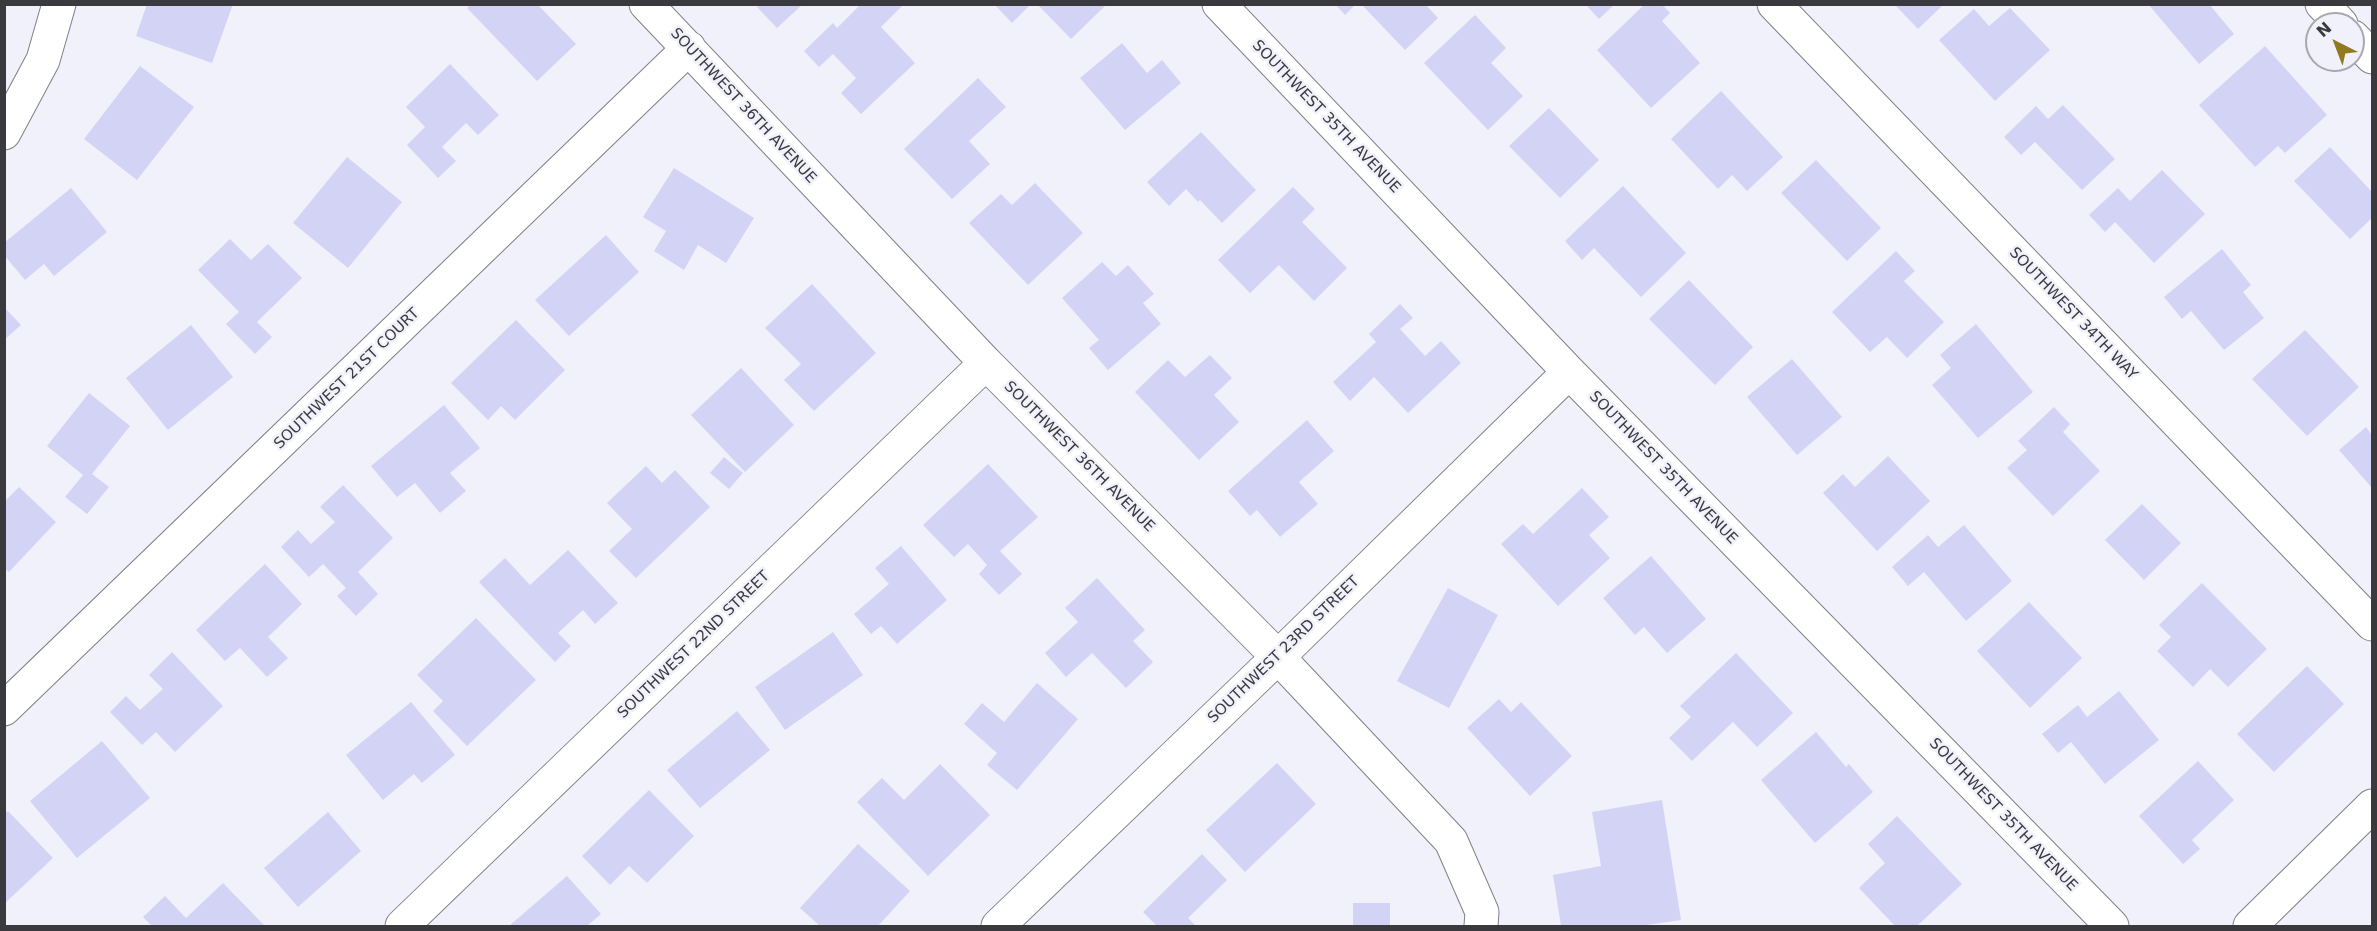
<!DOCTYPE html>
<html>
<head>
<meta charset="utf-8">
<style>
	body { margin:0 }
	#map { position:relative; width:2377px; height:931px; overflow:hidden; background:#f1f1fb; font-family:"DejaVu Sans",sans-serif }
	canvas { display:block }
	.frame { position:absolute; inset:0; border:6px solid #3a3a3e; pointer-events:none }
	.north { position:absolute; left:2305px; top:12px; width:60px; height:60px; box-sizing:border-box; background:#f1f1fb; border:2px solid #a8a8af; border-radius:50%; rotate:318deg; font-size:16px; font-weight:700; line-height:24px; text-align:center; color:#3a3a3e }
	.north::after { content:''; display:block; margin:auto; width:21px; height:27px; background:#917920; clip-path:polygon(50% 0,100% 100%,50% 72%,0 100%) }
</style>
</head>
<body>
<div id="map">
<canvas width="2377" height="931"></canvas>
<div class="frame"></div>
<div class="north">N</div>
</div>
<script>
const ctx = document.querySelector('canvas').getContext('2d');
ctx.lineJoin = 'round';
function paint(path, color) { ctx.fillStyle = color; ctx.fill(path, 'evenodd'); }
const shape = rows => new Path2D(rows.map(r => 'M' + r).join(''));
function strokePath(path, color, width, dash) { ctx.strokeStyle = color; ctx.lineWidth = width; ctx.lineCap = dash ? 'butt' : 'round'; ctx.setLineDash(dash || []); ctx.stroke(path); }
function write(font, color, halo, rows, align = 'center') {
  ctx.font = font + ' "DejaVu Sans",sans-serif'; ctx.lineWidth = 5; ctx.setLineDash([]); ctx.textBaseline = 'middle'; ctx.strokeStyle = halo; ctx.fillStyle = color; for (const [text, x, y, turn = 0] of rows) {
    ctx.save(); ctx.translate(x, y); ctx.rotate((+turn || 0) * Math.PI / 180); ctx.textAlign = isNaN(turn) ? turn : align; if (halo) ctx.strokeText(text, 0, 0); ctx.fillText(text, 0, 0); ctx.restore();
  }
}
paint(shape([
	[147,4,233,4,212,63,136,36],
	[471,4,537,4,576,44,537,81,467,8],
	[759,4,803,4,777,28,757,7],
	[861,4,904,4,881,27,915,63,861,114,841,93,856,78,833,54,819,67,804,51,833,23,837,28],
	[994,4,1031,4,1012,23],
	[1037,4,1107,4,1071,39],
	[1335,4,1356,4,1345,15],
	[1361,4,1425,4,1438,18,1405,50],
	[1585,4,1615,4,1599,19],
	[1645,4,1662,4,1670,13,1662,21,1700,63,1651,108,1597,50],
	[1894,4,1944,4,1918,29],
	[2148,4,2209,4,2234,34,2199,64],
	[2010,8,2050,50,1995,101,1939,40,1974,9,1989,26],
	[1475,15,1506,48,1491,63,1523,96,1488,130,1424,63],
	[1122,43,1147,73,1162,60,1181,83,1125,130,1080,78],
	[2265,46,2327,115,2285,153,2278,146,2255,167,2199,105],
	[450,64,499,115,478,135,466,123,442,147,456,161,438,178,407,145,425,127,406,107],
	[140,66,194,107,137,180,84,139],
	[978,78,1006,107,969,141,990,164,952,199,904,149],
	[1721,91,1783,157,1747,191,1732,175,1718,189,1671,139],
	[2063,105,2115,159,2082,190,2035,142,2021,155,2004,137,2036,106,2048,119],
	[1549,108,1599,160,1560,198,1509,146],
	[1201,132,1256,190,1222,223,1200,200,1198,202,1186,189,1169,206,1147,182],
	[2330,147,2372,192,2372,218,2350,239,2294,181],
	[347,157,402,202,348,268,293,223],
	[1816,160,1881,228,1847,261,1781,193],
	[674,168,754,218,726,263,698,245,684,270,654,251,666,231,643,217],
	[2162,170,2205,214,2154,263,2115,222,2105,232,2089,215,2118,188,2130,201],
	[1035,183,1083,233,1028,285,969,223,1001,194,1012,205],
	[1623,186,1686,253,1641,297,1594,248,1582,260,1565,241],
	[1293,187,1315,209,1302,222,1347,268,1314,301,1279,265,1250,293,1218,260],
	[71,188,107,232,54,276,44,264,25,280,4,255,4,243],
	[606,235,639,272,569,336,535,300],
	[230,239,251,260,268,244,302,278,257,322,272,337,255,354,226,324,239,312,198,270],
	[2222,249,2251,285,2243,292,2264,318,2224,350,2191,311,2182,319,2164,297],
	[1896,251,1915,271,1904,281,1944,322,1907,358,1887,337,1870,352,1832,312],
	[1102,262,1116,276,1128,265,1154,294,1143,303,1161,324,1108,370,1089,348,1099,340,1062,298],
	[1689,280,1753,347,1715,385,1649,319],
	[812,284,876,353,814,411,784,380,801,364,765,328],
	[1400,304,1413,318,1400,329,1425,356,1441,341,1461,363,1408,413,1374,377,1350,401,1333,382,1376,342,1369,334],
	[4,307,21,325,4,340],
	[516,320,565,370,515,420,501,406,488,420,451,383],
	[1976,324,2033,392,1978,438,1932,385,1951,368,1940,355],
	[191,325,233,377,168,430,126,378],
	[2305,330,2359,387,2307,436,2252,379],
	[1210,355,1232,378,1214,395,1239,422,1199,460,1135,392,1168,360,1185,377],
	[1792,359,1842,417,1797,455,1747,397],
	[741,368,794,425,745,472,691,415],
	[89,393,130,426,92,474,109,487,87,514,65,497,83,475,47,446],
	[444,405,480,448,450,473,466,491,440,513,415,483,397,497,371,466],
	[2054,407,2070,424,2063,432,2100,471,2053,516,2007,468,2027,450,2018,441],
	[1307,420,1334,451,1299,482,1318,504,1280,537,1257,510,1250,516,1228,491],
	[2366,427,2372,435,2372,488,2339,450],
	[1888,456,1930,501,1877,551,1823,493,1843,474,1855,487],
	[724,457,743,473,729,489,710,473],
	[988,464,1038,517,1000,551,1022,574,999,595,979,574,987,565,968,544,954,557,923,525],
	[646,466,662,483,675,470,710,507,636,578,609,551,632,529,607,503],
	[343,485,393,538,358,572,378,594,356,616,337,596,346,588,323,564,309,577,281,547,298,530,311,544,335,522,320,507],
	[19,487,56,522,9,572,4,568,4,502],
	[1582,488,1609,517,1589,535,1610,558,1558,606,1501,544,1523,524,1533,534],
	[2142,504,2181,543,2144,580,2105,540],
	[1964,525,2012,581,1966,621,1924,572,1908,586,1892,567,1928,535,1938,547],
	[901,546,947,600,897,644,881,626,871,634,854,614,889,584,875,568],
	[568,550,618,603,595,624,583,610,558,633,571,646,555,662,479,582,505,558,530,585],
	[1651,556,1706,619,1667,653,1644,627,1635,635,1603,598],
	[265,564,302,604,268,637,288,658,267,677,240,648,225,661,196,630],
	[1097,578,1145,630,1133,641,1153,662,1126,688,1092,653,1066,677,1045,653,1078,622,1065,608],
	[2202,583,2267,649,2228,687,2210,669,2193,687,2157,651,2171,637,2159,625],
	[1448,588,1498,615,1449,708,1397,681],
	[2029,602,2082,658,2030,708,1977,651],
	[476,618,536,680,467,746,433,711,443,701,417,675],
	[833,632,863,675,785,730,755,687],
	[172,652,223,706,175,752,156,732,142,745,110,712,126,696,140,710,163,689,149,675],
	[1736,653,1793,713,1757,747,1733,722,1692,761,1669,738,1691,717,1680,706],
	[2307,666,2344,704,2274,772,2237,734],
	[1037,683,1078,719,1017,790,987,765,997,753,964,724,982,703,1004,722],
	[2119,691,2159,740,2105,784,2071,742,2058,753,2042,734,2078,705,2087,717],
	[1499,699,1511,712,1521,702,1572,756,1530,796,1467,728],
	[411,702,455,755,422,783,414,774,383,800,346,755],
	[737,711,770,750,700,808,667,770],
	[1816,732,1846,767,1849,764,1873,792,1815,843,1761,780],
	[102,741,150,798,77,858,30,801],
	[2198,761,2234,800,2192,840,2200,849,2183,864,2139,816],
	[1277,763,1316,804,1245,872,1206,830],
	[940,764,990,815,928,876,857,802,882,778,904,800],
	[649,790,694,836,647,883,629,866,610,885,582,856],
	[1662,800,1681,920,1640,926,1561,926,1553,875,1601,866,1592,812],
	[8,811,53,858,4,904,4,814],
	[328,812,361,851,298,907,264,868],
	[1897,816,1962,884,1917,926,1895,926,1859,888,1885,863,1868,844],
	[858,844,910,891,878,926,820,926,800,908],
	[1202,854,1227,880,1188,918,1196,926,1157,926,1143,912],
	[567,876,601,914,587,926,509,926],
	[223,883,265,926,152,926,143,917,165,896,186,918],
	[1353,903,1390,903,1390,926,1353,926]
]), '#d3d3f5');
const minor = shape([
	[646,4,986,363,1278,657,1451,841,1482,912,1481,926],
	[1219,4,1569,372,2112,926],
	[1774,4,2372,624],
	[2322,4,2341,24],
	[2353,37,2372,57],
	[4,133,43,60,59,4],
	[4,709,689,48],
	[402,926,986,363],
	[998,926,1278,657,1569,372]
]);
const tertiary = shape([
	[2250,926,2372,806]
]);
strokePath(minor, '#7f7f87', 35);
strokePath(tertiary, '#7f7f87', 35);
strokePath(minor, '#fff', 33);
strokePath(tertiary, '#fff', 33);
write('15px', '#3a3a3e', '#f1f1fb', [
	["SOUTHWEST 36TH AVENUE",743,106,47],
	["SOUTHWEST 35TH AVENUE",1326,117,46],
	["SOUTHWEST 34TH WAY",2073,314,46],
	["SOUTHWEST 21ST COURT",347,379,-44],
	["SOUTHWEST 36TH AVENUE",1079,457,45],
	["SOUTHWEST 35TH AVENUE",1663,468,46],
	["SOUTHWEST 22ND STREET",694,645,-44],
	["SOUTHWEST 23RD STREET",1284,650,-44],
	["SOUTHWEST 35TH AVENUE",2003,815,46]
]);
</script>
</body>
</html>
